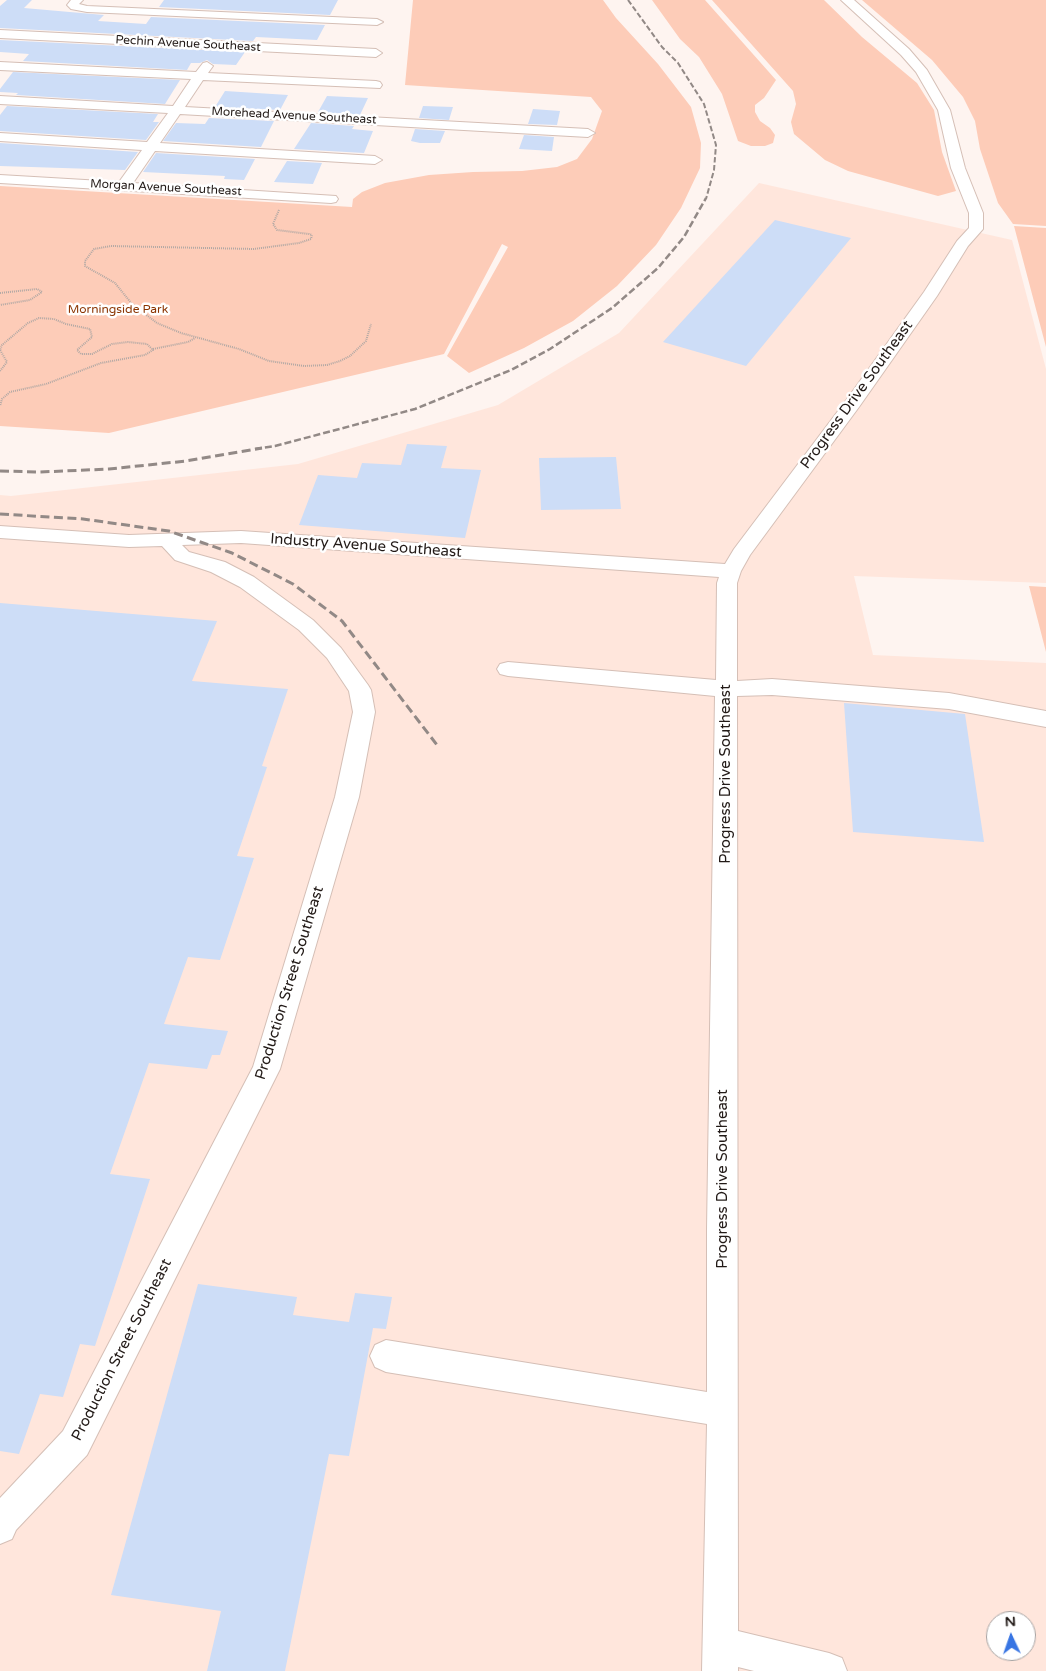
<!DOCTYPE html>
<html>
<head>
<meta charset="utf-8">
<style>
	body { margin:0 }
	#map { position:relative; width:1046px; height:1671px; overflow:hidden; background:#fef4f0; font-family:"Varela Round",sans-serif }
	canvas { display:block }
	.north { position:absolute; left:986px; top:1611px; width:50px; height:50px; box-sizing:border-box; background:#fff; border:1px solid #a7a3a2; border-radius:50%; rotate:357deg; font-size:14px; font-weight:700; line-height:20px; text-align:center; color:#221a17 }
	.north::after { content:''; display:block; margin:auto; width:18px; height:22px; background:#3875e3; clip-path:polygon(50% 0,100% 100%,50% 72%,0 100%) }
</style>
</head>
<body>
<div id="map">
<canvas width="1046" height="1671"></canvas>
<div class="north">N</div>
</div>
<script>
const ctx = document.querySelector('canvas').getContext('2d');
ctx.lineJoin = 'round';
function paint(path, color) { ctx.fillStyle = color; ctx.fill(path, 'evenodd'); }
const shape = rows => new Path2D(rows.map(r => 'M' + r).join(''));
function strokePath(path, color, width, dash) { ctx.strokeStyle = color; ctx.lineWidth = width; ctx.lineCap = dash ? 'butt' : 'round'; ctx.setLineDash(dash || []); ctx.stroke(path); }
function write(font, color, halo, rows, align = 'center') {
  ctx.font = font + ' "Varela Round",sans-serif'; ctx.lineWidth = 5; ctx.setLineDash([]); ctx.textBaseline = 'middle'; ctx.strokeStyle = halo; ctx.fillStyle = color; for (const [text, x, y, turn = 0] of rows) {
    ctx.save(); ctx.translate(x, y); ctx.rotate((+turn || 0) * Math.PI / 180); ctx.textAlign = isNaN(turn) ? turn : align; if (halo) ctx.strokeText(text, 0, 0); ctx.fillText(text, 0, 0); ctx.restore();
  }
}
paint(shape([
	[759,183,1012,240,1046,369,1046,583,854,576,873,655,1046,663,1046,1671,0,1671,0,495,11,496,298,464,498,405,619,333],
	[996,1621,1026,1621,1026,1651,996,1651]
]), '#ffe6dc');
paint(shape([
	[413,0,603,0,616,18,658,64,691,107,701,143,700,168,681,208,656,245,617,286,573,321,524,348,469,373,447,356,508,247,502,244,444,354,109,433,0,426,0,186,352,207,353,199,362,192,385,183,429,175,473,172,522,171,557,167,577,159,592,139,602,111,591,97,405,85],
	[652,0,705,0,776,80,764,98,755,105,755,112,760,121,770,128,775,135,773,143,765,146,751,146,738,141,722,94,699,57,680,39],
	[712,0,824,0,862,37,917,83,934,110,942,152,956,191,938,196,848,171,825,160,794,134,791,122,796,104,793,91],
	[862,0,1046,0,1046,226,1013,224,998,203,980,149,975,121,963,97,932,60],
	[1014,226,1046,228,1046,347],
	[1029,586,1046,587,1046,652]
]), '#fdccb8');
paint(shape([
	[7,0,32,0,24,8,104,15,98,21,146,24,151,17,325,25,317,40,256,37,253,41,0,28,0,6],
	[164,0,338,0,330,15,159,7],
	[0,40,245,52,236,65,213,64,207,60,200,63,191,63,187,70,23,61,29,54,0,52],
	[13,72,180,80,165,104,16,95,18,93,0,92,0,89],
	[225,91,288,95,280,110,215,107],
	[327,96,368,98,360,115,318,112],
	[7,106,158,114,153,122,159,122,146,140,0,131,0,115],
	[423,106,453,107,449,120,419,118],
	[533,109,560,111,557,125,528,124],
	[209,118,274,121,261,147,163,141,176,123,205,124],
	[311,123,354,126,352,129,373,131,364,153,294,149],
	[415,129,445,131,440,143,420,143,411,141],
	[524,135,554,137,552,151,519,149],
	[0,143,138,152,125,170,0,166],
	[156,153,255,159,244,180,224,179,225,176,143,172],
	[287,161,322,163,313,184,274,182],
	[775,220,851,238,746,366,663,342],
	[407,444,447,446,441,468,481,470,465,538,299,525,318,475,357,478,362,463,401,465],
	[616,457,621,509,541,510,539,458],
	[0,603,217,621,192,681,288,689,262,766,267,767,237,856,254,858,220,960,188,957,164,1024,228,1031,220,1055,212,1055,207,1069,149,1063,110,1174,150,1179,95,1346,80,1344,63,1397,40,1394,19,1454,0,1451],
	[844,703,965,714,984,842,853,832],
	[198,1284,297,1297,293,1315,349,1322,355,1293,392,1297,386,1329,373,1328,349,1456,329,1454,285,1671,207,1671,221,1611,111,1595]
]), '#cdddf7');
const minor = shape([
	[71,0,83,0,79,4,87,6,377,19,383,22,377,25,87,12,71,9,67,5,71,0],
	[841,0,854,0,909,49,927,70,950,110,965,168,983,213,983,229,968,246,937,296,859,407,750,555,741,571,737,583,737,681,772,679,949,693,1046,711,1046,727,949,709,772,695,737,696,738,1631,829,1653,842,1658,847,1671,754,1671,738,1667,738,1671,702,1671,707,1424,386,1372,375,1367,370,1356,375,1345,386,1340,707,1392,707,1229,715,696,508,676,500,674,497,669,500,664,508,662,716,680,717,583,719,577,241,543,182,545,189,552,225,562,254,577,313,620,341,648,368,685,371,690,375,712,359,797,280,1069,87,1455,16,1530,12,1539,0,1544,0,1498,63,1431,253,1067,335,797,353,712,349,691,327,658,299,630,240,587,211,572,175,560,162,546,129,547,0,538,0,526,129,535,241,531,725,564,734,549,847,399,924,292,957,241,969,228,969,213,951,168,938,110,916,72,901,55,841,0],
	[0,30,376,49,382,53,376,57,0,38,0,30],
	[0,62,196,72,203,63,207,62,213,66,208,73,376,81,380,82,382,85,380,88,203,80,185,107,588,129,595,133,588,137,180,114,160,143,375,156,382,160,375,164,155,151,133,183,336,196,338,199,336,202,331,203,0,183,0,175,119,182,142,150,0,141,0,133,147,142,168,113,0,104,0,96,173,106,191,79,0,70,0,62]
]);
strokePath(minor, '#d5bfb6', 2);
strokePath(shape([
	[279,210,273,224,277,230,309,234,312,235,311,239,299,243,254,249,111,246,94,249,85,261,85,266,115,283,132,304,157,323,181,333,239,349,269,361,304,366,327,365,340,361,350,356,366,341,371,324],
	[0,293,37,289,42,292,30,300,0,305],
	[153,349,188,342,195,338],
	[0,371,7,362,0,350,2,345,28,323,39,318,54,319,66,324,90,329,92,337,77,350,81,354,92,354,112,344,128,342,147,344,153,350,145,355,101,363,46,384,10,392,2,399,0,406]
]), '#b1a8a4', 2, [1, 1]);
paint(minor, '#fff');
strokePath(shape([
	[628,0,662,47,678,63,704,104,716,145,714,170,706,199]
]), '#928986', 2, [5.5, 2.5]);
strokePath(shape([
	[255,449,275,446,415,409,511,370,550,349,612,308,658,268,684,237,706,198]
]), '#928986', 2.5, [7, 3]);
strokePath(shape([
	[0,471,40,472,109,469,186,461,262,448],
	[0,514,83,519,169,531,232,553,293,584,342,621,437,745]
]), '#928986', 3, [9, 4.5]);
write('12px', '#221a17', '#fff', [
	["Pechin Avenue Southeast",188,44,3],
	["Morehead Avenue Southeast",294,116,3],
	["Morgan Avenue Southeast",166,188,3]
]);
write('12px', '#8a3400', '#fff', [
	["Morningside Park",118,310]
]);
write('15px', '#221a17', '#fff', [
	["Progress Drive Southeast",857,395,-54],
	["Industry Avenue Southeast",366,546,4],
	["Progress Drive Southeast",726,774,-90],
	["Production Street Southeast",290,983,-73],
	["Progress Drive Southeast",723,1179,-90],
	["Production Street Southeast",122,1350,-63]
]);
</script>
</body>
</html>
